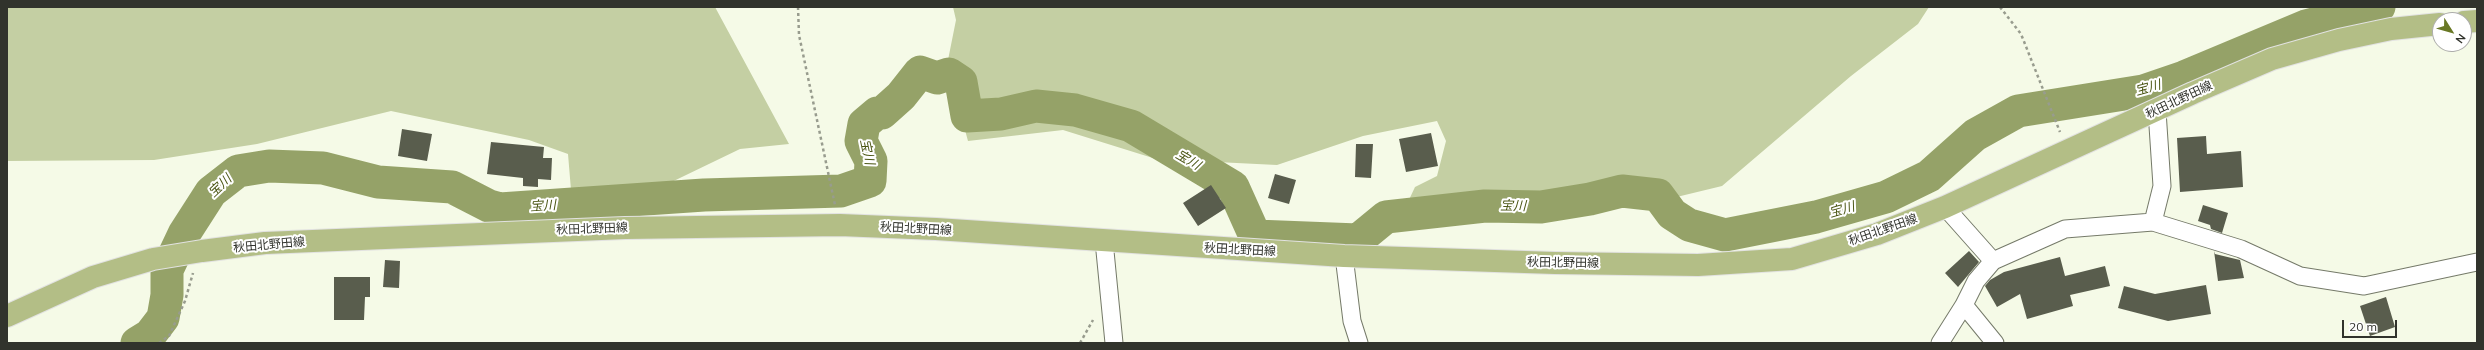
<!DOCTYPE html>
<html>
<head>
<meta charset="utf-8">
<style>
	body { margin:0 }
	#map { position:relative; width:2484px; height:350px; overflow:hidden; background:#f5fae7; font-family:Mulish,sans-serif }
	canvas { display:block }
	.frame { position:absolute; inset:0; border:8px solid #31332c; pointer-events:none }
	.north { position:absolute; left:2432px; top:12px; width:40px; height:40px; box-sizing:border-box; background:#fff; border:1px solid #adadab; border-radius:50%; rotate:127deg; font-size:11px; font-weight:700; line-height:16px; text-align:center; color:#31332c }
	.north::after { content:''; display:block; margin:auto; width:14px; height:18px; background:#697825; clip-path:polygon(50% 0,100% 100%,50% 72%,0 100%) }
	.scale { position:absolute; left:2342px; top:320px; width:55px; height:18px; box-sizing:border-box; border:2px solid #31332c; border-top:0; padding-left:5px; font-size:12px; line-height:14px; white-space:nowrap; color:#31332c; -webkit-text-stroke:3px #fff; paint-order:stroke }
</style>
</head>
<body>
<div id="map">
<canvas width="2484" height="350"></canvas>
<div class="frame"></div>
<div class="north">N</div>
<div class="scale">20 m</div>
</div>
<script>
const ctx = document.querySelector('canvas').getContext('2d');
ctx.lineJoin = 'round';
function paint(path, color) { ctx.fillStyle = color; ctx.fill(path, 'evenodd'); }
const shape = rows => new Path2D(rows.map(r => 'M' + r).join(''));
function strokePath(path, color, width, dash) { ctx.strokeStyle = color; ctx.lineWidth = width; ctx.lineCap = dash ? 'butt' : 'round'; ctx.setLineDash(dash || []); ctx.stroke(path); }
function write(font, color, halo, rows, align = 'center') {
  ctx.font = font + ' Mulish,"Noto Sans JP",sans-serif'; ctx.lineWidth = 4; ctx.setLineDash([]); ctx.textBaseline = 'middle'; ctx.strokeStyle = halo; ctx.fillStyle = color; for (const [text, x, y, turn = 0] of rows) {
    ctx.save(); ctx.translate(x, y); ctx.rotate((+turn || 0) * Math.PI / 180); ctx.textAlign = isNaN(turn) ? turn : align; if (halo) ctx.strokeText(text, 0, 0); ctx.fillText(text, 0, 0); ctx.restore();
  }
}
paint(shape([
	[7,7,715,7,789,144,740,149,655,190,616,188,571,190,568,154,529,140,391,111,257,144,154,160,7,161],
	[953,7,1929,7,1918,24,1851,76,1722,186,1656,202,1572,209,1482,208,1416,221,1407,204,1415,187,1437,176,1446,141,1437,121,1363,136,1277,165,1156,159,1063,130,968,141,947,65,956,20]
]), '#c4cfa3');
strokePath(shape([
	[137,343,150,335,163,318,167,295,167,270,184,234,211,192,238,171,269,166,323,168,378,182,452,187,489,206,500,209,704,195,841,191,870,181,871,161,861,141,864,124,877,113,882,113,901,96,920,72,937,78,949,74,961,82,967,116,1001,114,1036,106,1075,110,1131,126,1233,187,1255,236,1358,240,1386,217,1485,206,1541,207,1590,199,1622,191,1658,195,1672,214,1689,225,1725,235,1816,217,1886,197,1929,176,1975,135,2018,111,2143,91,2184,77,2306,26,2379,7]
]), '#95a268', 33);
paint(shape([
	[402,129,432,134,427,161,398,156],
	[1431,133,1438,166,1406,172,1399,139],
	[2206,136,2207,154,2241,151,2243,187,2180,192,2177,138],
	[491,142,544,147,543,158,552,158,551,180,538,179,538,187,523,186,523,178,487,174],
	[1356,144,1373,144,1371,178,1355,177],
	[1275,174,1296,180,1289,204,1268,198],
	[1211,185,1226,208,1198,226,1183,203],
	[2203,205,2228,213,2222,233,2211,229,2210,225,2198,221],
	[1969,251,1979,262,1958,287,1945,273],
	[2214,251,2215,254,2240,260,2244,278,2218,281],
	[2060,257,2065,276,2105,266,2110,286,2070,295,2073,306,2027,319,2020,294,1997,307,1985,286,1990,280,2004,272],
	[385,260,400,261,399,288,383,287],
	[334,277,370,277,370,297,365,297,364,320,334,320],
	[2206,285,2211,314,2168,321,2118,308,2124,286,2155,294],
	[2386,297,2395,327,2370,336,2360,306]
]), '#595d4d');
const street = shape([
	[1945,207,1993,261],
	[2153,222,2162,186,2157,111],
	[1104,241,1114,343],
	[1344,256,1352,321,1359,343],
	[1964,305,1995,343],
	[1940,343,1964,305,1976,281,1993,261,2065,229,2153,222,2241,249,2300,276,2364,286,2477,262]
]);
const primary = shape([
	[2464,22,2477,21],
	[7,316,93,277,153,259,202,251,265,243,625,228,840,225,936,229,1344,256,1555,263,1698,265,1792,259,1877,234,1945,207,2193,93,2272,59,2339,40,2391,29,2440,24]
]);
strokePath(street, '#757a69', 19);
strokePath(primary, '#e2e2e1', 24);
strokePath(shape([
	[798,7,799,35,835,205],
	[2000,7,2021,34,2060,132],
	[159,343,169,336,185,301,193,273],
	[1080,343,1093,320]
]), '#989c8e', 2.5, [3, 3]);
strokePath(street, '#fff', 17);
strokePath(primary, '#b3be86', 22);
write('12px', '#31332c', '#fff', [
	["秋田北野田線",2179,100,-25],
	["秋田北野田線",592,229,-2],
	["秋田北野田線",916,229,3],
	["秋田北野田線",1883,230,-19],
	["秋田北野田線",269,245,-5],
	["秋田北野田線",1240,250,3],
	["秋田北野田線",1563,263,1]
]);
write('italic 13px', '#4a5513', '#fff', [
	["宝川",2148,88,-15],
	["宝川",867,152,78],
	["宝川",1188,160,31],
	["宝川",220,186,-43],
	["宝川",543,206,-4],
	["宝川",1513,206,1],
	["宝川",1842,210,-16]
]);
</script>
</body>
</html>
